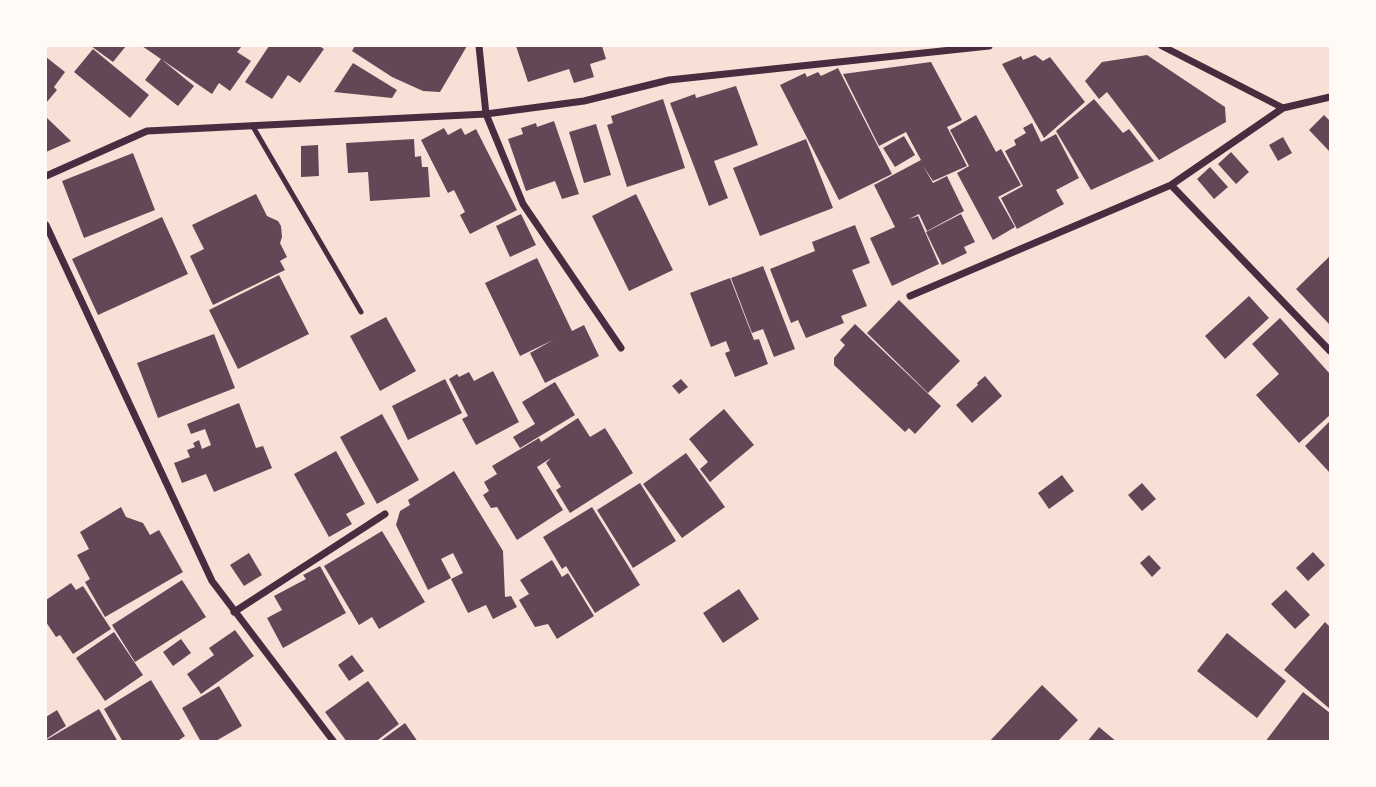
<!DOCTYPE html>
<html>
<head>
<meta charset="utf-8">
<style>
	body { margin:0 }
	#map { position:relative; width:1376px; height:787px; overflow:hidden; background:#f7e1d7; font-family:"Fira Sans",sans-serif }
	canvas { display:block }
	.frame { position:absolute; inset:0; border:47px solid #fffaf5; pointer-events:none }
</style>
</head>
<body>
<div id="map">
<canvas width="1376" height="787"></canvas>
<div class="frame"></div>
</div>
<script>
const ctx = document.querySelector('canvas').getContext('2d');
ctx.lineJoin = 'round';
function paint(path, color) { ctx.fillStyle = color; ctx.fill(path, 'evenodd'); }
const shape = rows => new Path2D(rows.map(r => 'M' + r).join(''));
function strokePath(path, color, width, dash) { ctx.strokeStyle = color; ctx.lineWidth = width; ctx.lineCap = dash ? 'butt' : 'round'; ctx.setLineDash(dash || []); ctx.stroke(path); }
paint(shape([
	[91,46,126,46,113,62],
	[142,46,242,46,237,52,251,61,230,91,219,83,212,94],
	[269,46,319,46,324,49,300,83,288,75,272,99,245,82],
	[355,46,467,46,440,92,423,91,392,77,352,51],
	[516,46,602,46,606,59,590,64,594,77,574,83,569,69,528,82],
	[93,49,149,95,130,118,74,72],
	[1035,55,1043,61,1050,57,1085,102,1044,138,1002,64,1021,56,1023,60],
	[1147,55,1225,107,1226,122,1159,160,1107,92,1099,99,1085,81,1102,62],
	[46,57,65,72,54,87,57,90,46,103],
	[161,59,194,86,178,106,145,80],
	[931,62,962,120,947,127,967,166,933,181,923,166,933,183,947,176,964,211,927,231,919,214,909,219,918,216,939,264,892,286,870,238,895,227,874,185,921,160,906,132,879,146,843,74],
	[353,63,397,90,392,98,334,92],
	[838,68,892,174,839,200,780,85,805,73,807,77,818,72,821,76],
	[736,86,758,145,714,161,728,198,709,206,670,103,695,94,696,98],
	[663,99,685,168,627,187,607,125,613,123,611,116],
	[1094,99,1123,133,1129,129,1154,161,1091,190,1056,131],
	[976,115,996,152,1001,149,1021,185,998,197,1015,227,993,240,957,173,969,166,950,130],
	[1324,115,1330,121,1330,152,1309,130],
	[46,117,71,141,46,152],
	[554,121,579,194,562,199,555,181,526,191,508,139,523,134,521,128,536,123,537,127],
	[1032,123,1041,142,1056,134,1079,178,1056,190,1064,204,1017,229,1001,198,1023,186,1005,151,1016,145,1014,140,1026,133,1023,128],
	[596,124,611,175,584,183,569,132],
	[444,128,448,135,461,128,465,135,476,129,517,210,470,234,460,215,465,212,454,190,448,193,421,140],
	[904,136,915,155,895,167,883,148],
	[1283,137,1292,153,1278,161,1269,145],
	[414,139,415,157,421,156,422,167,428,167,430,197,370,201,368,172,348,173,346,143],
	[806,139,833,208,760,236,733,168],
	[318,145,319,176,301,177,301,146],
	[1231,152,1249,172,1236,184,1218,164],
	[133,153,155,210,84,238,62,181],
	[1210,167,1228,187,1214,199,1197,179],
	[256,194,267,216,278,221,281,226,282,237,280,243,287,257,280,261,285,270,213,305,190,256,204,249,192,225],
	[636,194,673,270,629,291,592,216],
	[521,214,536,245,510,257,496,226],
	[961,214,975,242,964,247,967,253,942,265,926,232],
	[162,217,188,274,98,315,72,259],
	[855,225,870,263,852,270,867,306,841,316,844,323,806,338,798,320,791,323,770,269,815,251,812,242],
	[1330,256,1330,322,1329,324,1296,289],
	[537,258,572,331,584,325,599,356,545,383,530,353,553,340,520,356,485,283],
	[763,266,795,349,774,357,763,329,752,333,731,278],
	[279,275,309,334,238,369,209,310],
	[730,278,754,340,759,339,768,364,735,377,725,353,730,351,726,341,711,347,690,293],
	[1249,296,1269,318,1225,359,1205,336],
	[899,300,960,361,928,393,867,333],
	[386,317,416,371,380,391,350,336],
	[1280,318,1330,374,1330,415,1299,443,1256,395,1279,374,1252,344],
	[855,324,941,406,915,434,909,428,905,432,834,365,834,358,845,345,840,340],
	[214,334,235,388,158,418,137,363],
	[493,371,519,422,476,445,462,419,468,416,449,379,457,374,459,377,469,372,474,381],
	[985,376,1002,396,972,423,956,405,978,385,977,383],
	[445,379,462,413,408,440,392,406],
	[681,379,688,387,679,394,672,386],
	[555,382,575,415,520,448,513,437,535,424,522,402],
	[239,403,256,448,263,446,272,468,214,492,206,474,182,483,174,463,190,457,187,450,195,447,193,443,199,440,202,449,211,445,205,429,191,434,187,424],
	[724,409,754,445,710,482,700,469,708,462,689,439],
	[382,414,419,480,377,504,340,437],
	[578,418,590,437,605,428,633,473,570,513,556,490,561,487,546,463,551,458,537,467,563,510,517,540,497,507,491,508,483,495,489,491,484,482,497,474,492,466,539,438,541,442],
	[1330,421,1330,473,1305,446],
	[336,451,365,504,346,514,352,524,329,537,294,474],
	[686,453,725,507,682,538,643,484],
	[454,471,503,551,505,597,511,596,517,607,493,619,486,605,468,613,451,579,463,573,453,553,441,559,451,578,428,590,396,525,400,511,410,505,408,500],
	[1062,475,1074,491,1049,509,1038,493],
	[640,483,676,541,633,568,597,510],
	[1142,483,1156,499,1142,511,1128,495],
	[121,507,126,517,143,523,150,535,159,530,183,572,105,617,85,582,90,579,77,555,89,549,80,532],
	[592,507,640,585,595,613,566,566,562,569,543,537],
	[382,531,425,602,379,629,372,617,359,625,324,566],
	[1313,552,1325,565,1308,581,1296,568],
	[249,553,262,575,244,586,230,565],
	[1149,555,1161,568,1152,577,1140,563],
	[552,560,562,577,568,573,594,616,557,639,548,624,535,627,519,600,529,594,520,580],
	[320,566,346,613,283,648,267,618,282,610,274,596,306,579,303,575],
	[182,580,206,617,135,662,112,625],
	[71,583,76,590,83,586,111,629,73,654,60,635,56,637,46,622,46,600],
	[739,589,759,619,723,643,703,613],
	[1286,590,1310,615,1295,629,1271,604],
	[1325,622,1330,627,1330,709,1284,670],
	[235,630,254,656,201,694,187,674,214,655,209,648],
	[114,632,143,675,105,701,76,658],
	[1227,633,1286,681,1257,718,1197,671],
	[181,639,191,653,173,666,163,652],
	[352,655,364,671,349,681,338,665],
	[151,680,185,736,176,742,123,742,104,709],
	[368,681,399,724,375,742,347,742,325,712],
	[1042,685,1078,720,1057,742,989,742],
	[219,686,242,726,214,742,201,742,182,708],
	[1303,692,1330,713,1330,742,1265,742],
	[99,709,118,742,46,742,46,740],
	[57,710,66,726,46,739,46,717],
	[405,723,418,742,379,742],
	[1099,727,1117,742,1087,742]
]), '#644757');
strokePath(shape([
	[252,125,361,312]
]), '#4a2c40', 5);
strokePath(shape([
	[479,46,486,114,523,204,621,348],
	[1162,46,1283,108],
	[46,176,147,131,486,114,584,101,669,80,989,46],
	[1171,185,1330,351],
	[46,225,212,581,334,742],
	[910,296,1171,185,1283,108,1330,97],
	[234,612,385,514]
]), '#4a2c40', 7);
</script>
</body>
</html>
